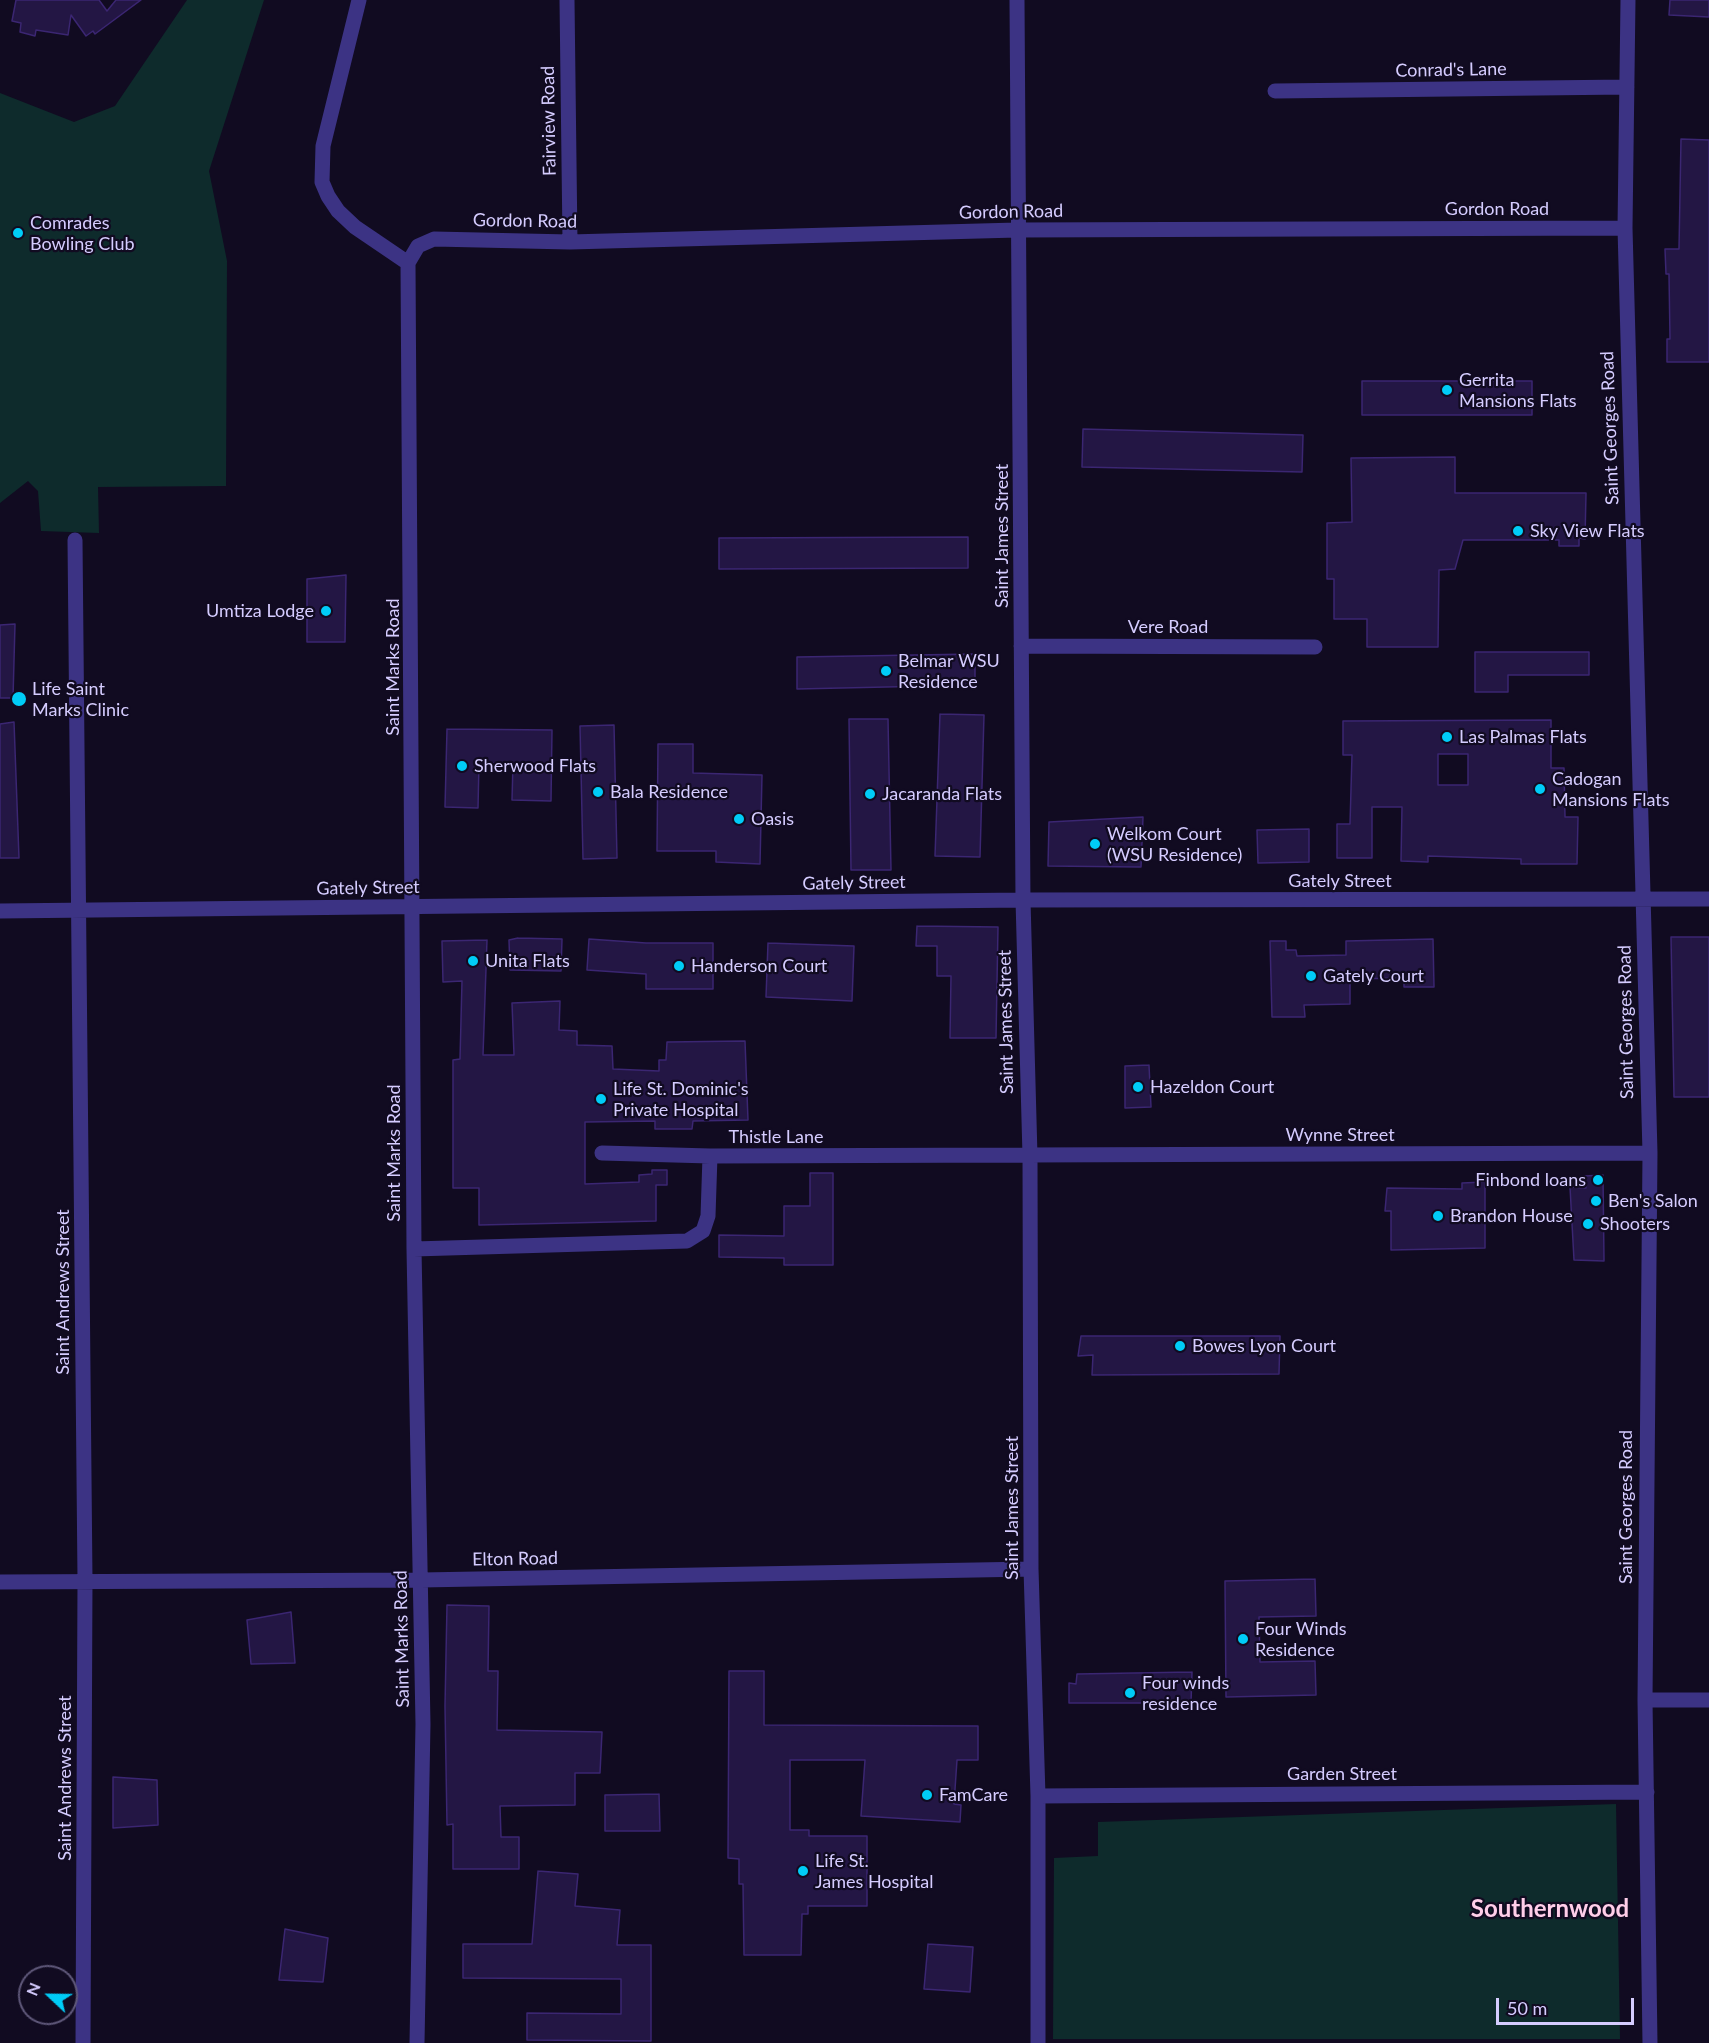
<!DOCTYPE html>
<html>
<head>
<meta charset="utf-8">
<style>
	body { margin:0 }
	#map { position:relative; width:1709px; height:2043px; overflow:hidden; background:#110b21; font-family:Lato,sans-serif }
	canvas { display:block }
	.north { position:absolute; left:18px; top:1965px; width:60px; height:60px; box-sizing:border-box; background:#110b21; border:2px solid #5f587a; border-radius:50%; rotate:292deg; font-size:16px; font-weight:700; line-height:24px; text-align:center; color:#d5ccff }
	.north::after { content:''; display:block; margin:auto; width:21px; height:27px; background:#00ccf7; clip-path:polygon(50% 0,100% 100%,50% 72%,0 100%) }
	.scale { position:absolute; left:1496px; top:1998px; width:138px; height:27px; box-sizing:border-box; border:3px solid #d5ccff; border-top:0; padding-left:8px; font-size:18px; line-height:21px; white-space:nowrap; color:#d5ccff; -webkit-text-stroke:4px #110b21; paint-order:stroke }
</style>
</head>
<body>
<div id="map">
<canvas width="1709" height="2043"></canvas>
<div class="north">N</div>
<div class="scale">50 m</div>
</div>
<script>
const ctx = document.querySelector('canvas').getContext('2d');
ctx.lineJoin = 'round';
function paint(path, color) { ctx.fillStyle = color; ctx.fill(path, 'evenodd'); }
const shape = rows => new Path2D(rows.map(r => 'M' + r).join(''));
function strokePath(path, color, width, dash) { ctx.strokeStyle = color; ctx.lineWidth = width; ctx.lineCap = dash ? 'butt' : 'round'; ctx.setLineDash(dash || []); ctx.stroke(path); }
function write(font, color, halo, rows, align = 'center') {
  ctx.font = font + ' Lato,sans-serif'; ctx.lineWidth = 4.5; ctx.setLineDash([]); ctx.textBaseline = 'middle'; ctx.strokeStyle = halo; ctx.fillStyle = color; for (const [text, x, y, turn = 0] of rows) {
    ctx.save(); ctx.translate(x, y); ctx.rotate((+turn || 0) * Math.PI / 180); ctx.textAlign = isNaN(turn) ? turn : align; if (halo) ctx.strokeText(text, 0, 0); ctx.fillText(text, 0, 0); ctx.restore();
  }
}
paint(shape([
	[187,0,264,0,209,171,227,261,226,486,98,487,99,533,41,531,38,491,28,481,0,503,0,93,74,122,115,106],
	[1616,1804,1620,2039,1053,2039,1054,1858,1098,1856,1098,1822]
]), '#0e2b2c');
const building = shape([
	[16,0,99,0,107,11,116,0,141,0,95,34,93,31,86,36,71,15,68,35,36,30,35,36,20,32,21,23,12,21,16,0],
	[1670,0,1709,0,1709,17,1669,15,1670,0],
	[1681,139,1709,140,1709,362,1667,362,1667,339,1670,339,1669,274,1666,274,1665,249,1679,249,1681,139],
	[1362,381,1532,381,1532,415,1362,415,1362,381],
	[1083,429,1303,435,1302,472,1082,467,1083,429],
	[1455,457,1455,493,1586,493,1585,539,1579,538,1579,546,1559,546,1559,540,1463,540,1455,569,1439,570,1438,647,1367,647,1367,619,1334,619,1334,579,1327,579,1327,523,1352,522,1351,458,1455,457],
	[968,537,968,568,719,569,719,538,968,537],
	[346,575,345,642,307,642,307,579,346,575],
	[15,624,13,698,0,698,0,625,15,624],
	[1475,652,1589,652,1589,675,1508,675,1508,692,1475,692,1475,652],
	[975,654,975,685,797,689,797,657,975,654],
	[940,714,984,715,980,857,935,856,940,714],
	[849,719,888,719,891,870,851,870,849,719],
	[1551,720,1551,768,1564,768,1565,817,1578,817,1577,864,1521,864,1521,859,1428,856,1428,862,1401,861,1402,807,1372,807,1372,858,1337,858,1337,824,1350,824,1352,755,1343,755,1343,721,1551,720],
	[1438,754,1468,754,1468,785,1438,785,1438,754],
	[14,722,19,858,0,858,0,724,14,722],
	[614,725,617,858,583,859,580,726,614,725],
	[447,729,552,730,551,801,512,800,513,763,479,763,478,808,445,807,447,729],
	[658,744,693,744,693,773,762,775,760,864,716,862,716,851,657,851,658,744],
	[1143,817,1141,867,1048,866,1049,822,1143,817],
	[1309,829,1309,862,1258,863,1257,830,1309,829],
	[917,926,998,927,996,1038,950,1038,951,976,937,976,937,946,916,946,917,926],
	[1671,937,1709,937,1709,1097,1674,1097,1671,937],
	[518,938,562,939,561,971,510,970,509,940,518,938],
	[589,939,646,943,713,943,713,989,646,989,646,974,587,970,589,939],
	[1433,939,1434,987,1404,987,1404,978,1350,979,1350,1004,1304,1005,1305,1017,1272,1017,1270,941,1286,941,1286,950,1296,950,1297,956,1346,955,1346,941,1433,939],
	[487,940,483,1055,514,1055,512,1003,560,1001,559,1030,577,1031,577,1045,612,1046,613,1069,659,1071,659,1060,666,1060,667,1042,745,1041,748,1120,693,1121,692,1129,655,1129,655,1121,585,1122,585,1184,639,1182,639,1175,652,1174,652,1170,667,1170,667,1185,656,1185,656,1221,479,1225,479,1188,453,1188,453,1060,460,1059,462,981,443,982,442,941,487,940],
	[768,943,854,946,852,1001,766,997,768,943],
	[1149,1065,1151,1107,1125,1108,1125,1066,1149,1065],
	[810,1173,833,1173,833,1265,784,1265,784,1258,719,1257,719,1235,784,1236,784,1206,810,1206,810,1173],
	[1603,1175,1604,1261,1574,1260,1570,1187,1586,1188,1585,1176,1603,1175],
	[1485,1182,1485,1248,1391,1250,1391,1211,1385,1211,1387,1188,1462,1189,1462,1183,1485,1182],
	[1081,1336,1280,1336,1279,1374,1092,1375,1093,1355,1078,1356,1081,1336],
	[1315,1579,1316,1616,1259,1617,1260,1662,1315,1661,1316,1695,1226,1697,1225,1581,1315,1579],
	[447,1605,489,1606,488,1671,498,1671,497,1730,602,1732,600,1773,575,1773,575,1805,500,1806,501,1837,519,1837,519,1869,453,1869,453,1824,447,1825,445,1706,447,1605],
	[291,1612,295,1663,251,1664,247,1620,291,1612],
	[729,1671,764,1671,764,1725,978,1726,978,1760,957,1760,954,1804,961,1805,960,1822,861,1816,865,1760,790,1760,790,1830,809,1830,809,1836,867,1836,867,1906,808,1906,808,1914,802,1914,801,1955,744,1955,743,1884,739,1884,739,1859,728,1858,729,1671],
	[1192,1672,1191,1703,1069,1703,1069,1683,1076,1684,1077,1674,1192,1672],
	[113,1777,157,1780,158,1825,113,1828,113,1777],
	[659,1794,660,1831,605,1831,605,1795,659,1794],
	[538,1871,578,1874,575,1906,620,1910,617,1945,651,1945,651,2041,527,2040,527,2013,621,2014,621,1979,463,1978,463,1944,532,1944,538,1871],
	[285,1929,328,1938,323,1982,279,1980,285,1929],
	[928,1944,973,1947,970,1992,924,1989,928,1944]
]);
paint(building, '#231644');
strokePath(building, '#3b2672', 1.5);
strokePath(shape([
	[359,0,323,146,322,182,328,196,338,211,355,227,408,263],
	[567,0,570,242],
	[1017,0,1023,900,1030,1156,1031,1569,1038,1796,1038,2043],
	[1628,0,1625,228,1650,1153,1645,1700,1650,2043],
	[1275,91,1627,87],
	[75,540,85,1580,83,2043],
	[1021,646,1315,647],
	[0,911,1023,900,1709,899],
	[602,1153,710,1156,1650,1153],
	[414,1249,687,1241,703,1231,708,1216,710,1156],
	[0,1582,421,1580,1031,1569],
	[1645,1700,1709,1700],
	[1038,1796,1647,1792],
	[417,2043,423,1724,414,1249,408,263,418,246,434,239,570,242,1017,230,1625,228]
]), '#3c3384', 15);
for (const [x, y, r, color] of [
	[18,233,6,"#00ccf7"],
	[1447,390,6,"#00ccf7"],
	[1518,531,6,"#00ccf7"],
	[326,611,6,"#00ccf7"],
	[886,671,6,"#00ccf7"],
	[19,699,8,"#00ccf7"],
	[1447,737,6,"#00ccf7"],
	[462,766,6,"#00ccf7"],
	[1540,789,6,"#00ccf7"],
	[598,792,6,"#00ccf7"],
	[870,794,6,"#00ccf7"],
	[739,819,6,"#00ccf7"],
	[1095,844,6,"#00ccf7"],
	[473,961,6,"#00ccf7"],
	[679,966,6,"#00ccf7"],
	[1311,976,6,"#00ccf7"],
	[1138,1087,6,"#00ccf7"],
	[601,1099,6,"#00ccf7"],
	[1598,1180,6,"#00ccf7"],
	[1596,1201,6,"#00ccf7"],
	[1438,1216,6,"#00ccf7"],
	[1588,1224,6,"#00ccf7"],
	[1180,1346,6,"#00ccf7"],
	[1243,1639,6,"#00ccf7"],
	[1130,1693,6,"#00ccf7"],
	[927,1795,6,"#00ccf7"],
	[803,1871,6,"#00ccf7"]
]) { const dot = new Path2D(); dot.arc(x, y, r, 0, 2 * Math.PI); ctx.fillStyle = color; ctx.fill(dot); strokePath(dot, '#110b21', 2); }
write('18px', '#d5ccff', '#110b21', [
	["Conrad's Lane",1451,70,-1],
	["Fairview Road",549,121,-91],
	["Gordon Road",1497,209],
	["Gordon Road",1011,212,-1],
	["Gordon Road",525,221,1],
	["Saint Georges Road",1610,428,-92],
	["Saint James Street",1002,536,-90],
	["Vere Road",1168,627],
	["Saint Marks Road",393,667,-90],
	["Gately Street",1340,881],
	["Gately Street",854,883,-1],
	["Gately Street",368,888,-1],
	["Saint James Street",1006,1022,-91],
	["Saint Georges Road",1626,1022,-91],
	["Wynne Street",1340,1135],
	["Thistle Lane",776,1137],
	["Saint Marks Road",394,1153,-90],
	["Saint Andrews Street",63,1292,-90],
	["Saint Georges Road",1626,1507,-90],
	["Saint James Street",1012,1508,-90],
	["Elton Road",515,1559,-1],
	["Saint Marks Road",402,1639,-91],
	["Garden Street",1342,1774],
	["Saint Andrews Street",65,1778,-90]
]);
write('18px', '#d5ccff', '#110b21', [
	["Comrades",30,223],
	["Bowling Club",30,244],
	["Gerrita",1459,380],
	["Mansions Flats",1459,401],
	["Sky View Flats",1530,531],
	["Umtiza Lodge",314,611,"right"],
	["Belmar WSU",898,661],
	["Residence",898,682],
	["Life Saint",32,689],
	["Marks Clinic",32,710],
	["Las Palmas Flats",1459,737],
	["Sherwood Flats",474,766],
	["Cadogan",1552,779],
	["Mansions Flats",1552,800],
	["Bala Residence",610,792],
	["Jacaranda Flats",882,794],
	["Oasis",751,819],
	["Welkom Court",1107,834],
	["(WSU Residence)",1107,855],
	["Unita Flats",485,961],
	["Handerson Court",691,966],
	["Gately Court",1323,976],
	["Hazeldon Court",1150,1087],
	["Life St. Dominic's",613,1089],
	["Private Hospital",613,1110],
	["Finbond loans",1586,1180,"right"],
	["Ben's Salon",1608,1201],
	["Brandon House",1450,1216],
	["Shooters",1600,1224],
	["Bowes Lyon Court",1192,1346],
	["Four Winds",1255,1629],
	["Residence",1255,1650],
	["Four winds",1142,1683],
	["residence",1142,1704],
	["FamCare",939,1795],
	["Life St.",815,1861],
	["James Hospital",815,1882]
], 'left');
write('bold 24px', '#ffcee9', '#110b21', [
	["Southernwood",1550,1909]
]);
</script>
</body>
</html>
